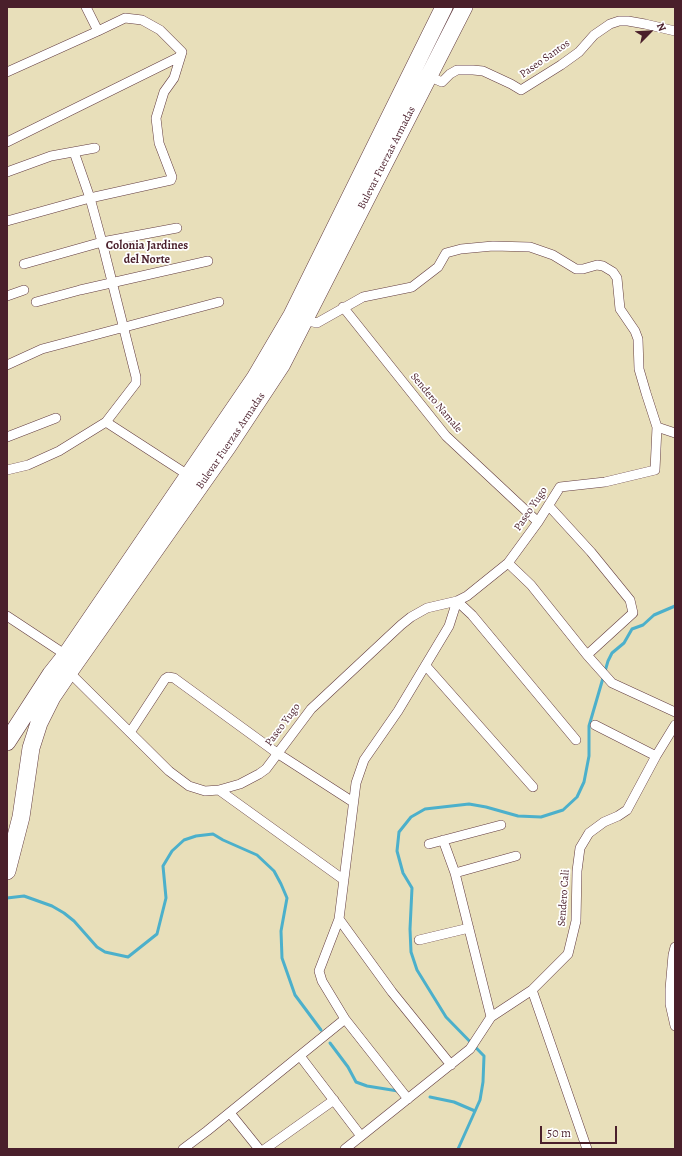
<!DOCTYPE html>
<html>
<head>
<meta charset="utf-8">
<style>
	body { margin:0 }
	#map { position:relative; width:682px; height:1156px; overflow:hidden; background:#e8dfba; font-family:Alegreya,serif }
	canvas { display:block }
	.frame { position:absolute; inset:0; border:8px solid #4a1f2b; pointer-events:none }
	.north { position:absolute; left:630px; top:12px; width:40px; height:40px; -webkit-text-stroke:3px #fff; paint-order:stroke; rotate:66deg; font-size:11px; font-weight:700; line-height:16px; text-align:center; color:#4a1f2b }
	.north::after { content:''; display:block; margin:auto; width:14px; height:18px; background:#4a1f2b; clip-path:polygon(50% 0,100% 100%,50% 72%,0 100%) }
	.scale { position:absolute; left:540px; top:1126px; width:77px; height:18px; box-sizing:border-box; border:2px solid #4a1f2b; border-top:0; padding-left:5px; font-size:12px; line-height:14px; white-space:nowrap; color:#4a1f2b; -webkit-text-stroke:3px #fff; paint-order:stroke }
</style>
</head>
<body>
<div id="map">
<canvas width="682" height="1156"></canvas>
<div class="frame"></div>
<div class="north">N</div>
<div class="scale">50 m</div>
</div>
<script>
const ctx = document.querySelector('canvas').getContext('2d');
ctx.lineJoin = 'round';
const shape = rows => new Path2D(rows.map(r => 'M' + r).join(''));
function strokePath(path, color, width, dash) { ctx.strokeStyle = color; ctx.lineWidth = width; ctx.lineCap = dash ? 'butt' : 'round'; ctx.setLineDash(dash || []); ctx.stroke(path); }
function write(font, color, halo, rows, align = 'center') {
  ctx.font = font + ' Alegreya,serif'; ctx.lineWidth = 3.5; ctx.setLineDash([]); ctx.textBaseline = 'middle'; ctx.strokeStyle = halo; ctx.fillStyle = color; for (const [text, x, y, turn = 0] of rows) {
    ctx.save(); ctx.translate(x, y); ctx.rotate((+turn || 0) * Math.PI / 180); ctx.textAlign = isNaN(turn) ? turn : align; if (halo) ctx.strokeText(text, 0, 0); ctx.fillText(text, 0, 0); ctx.restore();
  }
}
strokePath(shape([
	[7,898,24,896,52,906,64,913,74,921,97,947,105,952,128,957,157,934,166,898,163,866,172,851,184,840,196,836,213,834,223,840,257,855,274,871,281,884,287,898,281,931,282,958,295,995,321,1030],
	[330,1043,348,1067,356,1082,367,1086,398,1091],
	[430,1097,454,1102,475,1111],
	[458,1149,480,1100,483,1082,484,1056,446,1017,417,970,411,952,410,929,412,888,403,873,397,851,399,832,411,817,425,809,469,804,486,807,518,816,541,817,563,810,577,797,584,782,589,756,589,726,608,661,612,653,624,643,632,629,643,625,654,615,675,606]
]), '#4cb0cb', 3);
const street = shape([
	[86,7,98,31,125,18,142,20,160,30,182,52],
	[7,72,98,31],
	[428,76,442,82,450,74,457,70,473,70,483,71,511,84,521,90,561,65,579,52,594,35,610,24,619,21,628,21,645,24,675,31],
	[7,142,179,57,182,52],
	[7,172,51,156,95,148],
	[7,221,90,198,171,180,172,177,159,143,156,118,164,92,174,78,182,52],
	[24,264,102,242,177,228],
	[7,296,24,290],
	[36,302,80,290,208,261],
	[343,307,446,436,538,522],
	[7,365,42,349,219,302],
	[106,422,188,475],
	[657,427,675,433],
	[7,437,56,418],
	[7,470,28,465,59,451,106,422,136,383,136,377,102,242,90,198,74,152],
	[549,506,591,552,630,600,633,613,587,655],
	[508,563,531,585,587,655,612,683,675,712],
	[7,616,66,655],
	[426,666,533,787],
	[69,672,169,771,189,786,205,791,219,790,240,784,259,774,266,769,311,709,401,625,411,617,427,608,457,601,467,596,508,563,538,522,560,487,605,482,655,470,657,427,646,393,639,369,638,339,635,331,620,309,617,278,613,272,603,266,597,265,583,269,576,269,553,255,530,247,493,246,461,249,446,253,438,267,412,287,363,297,317,323,304,320],
	[595,725,656,756],
	[131,731,165,679,168,677,174,678,277,753,353,802],
	[219,790,344,880],
	[443,840,455,873,491,1017],
	[429,844,501,825],
	[455,873,516,856],
	[339,919,392,992,451,1065],
	[419,940,469,928],
	[675,947,673,955,670,989,670,1004,675,1026],
	[532,990,587,1149],
	[300,1056,361,1136],
	[408,1099,345,1019,322,981,319,971,339,919,356,783,364,760,398,711,449,626,457,601,472,615,576,740],
	[230,1113,259,1149],
	[183,1149,207,1131,345,1019],
	[265,1149,334,1100],
	[345,1149,470,1049,491,1017,532,990,568,954,576,921,577,871,580,848,589,833,604,822,618,816,627,810,656,756,675,725]
]);
const highway = shape([
	[7,742,51,674,66,655,255,378,292,315,444,7],
	[7,871,21,817,31,748,39,723,52,697,69,672,228,446,282,364,464,7]
]);
strokePath(street, '#623c40', 10);
strokePath(highway, '#623c40', 18);
strokePath(street, '#fff', 9);
strokePath(highway, '#fff', 17);
write('11px', '#4a1f2b', '#fff', [
	["Paseo Santos",545,59,-35],
	["Bulevar Fuerzas Armadas",387,158,-63],
	["Sendero Namale",436,403,50],
	["Bulevar Fuerzas Armadas",231,441,-56],
	["Paseo Yugo",531,509,-56],
	["Paseo Yugo",283,725,-53],
	["Sendero Cali",564,898,-86]
]);
write('bold 12px', '#4a1f2b', '#fff', [
	["Colonia Jardines",147,246],
	["del Norte",147,260]
]);
</script>
</body>
</html>
